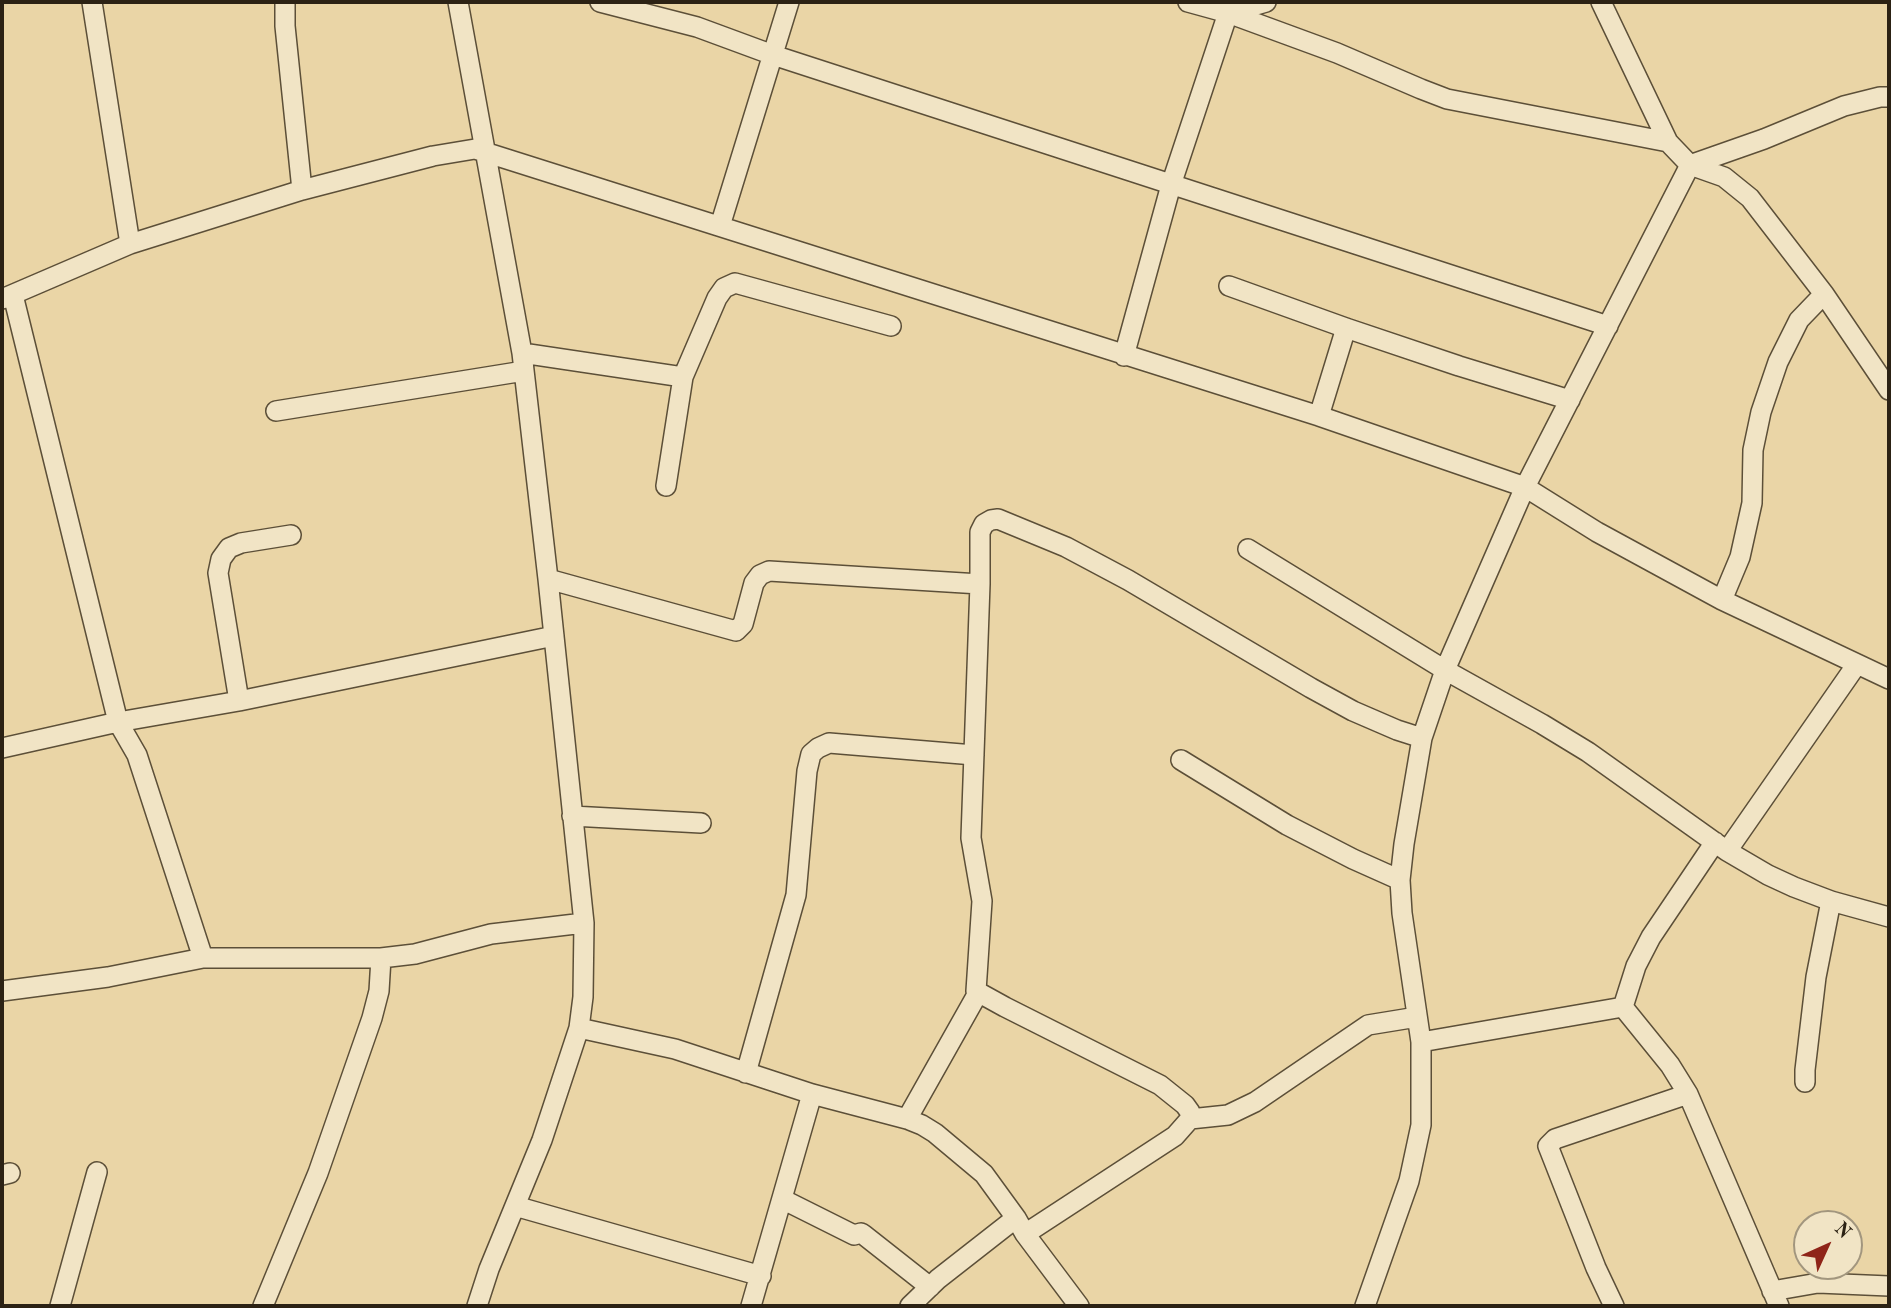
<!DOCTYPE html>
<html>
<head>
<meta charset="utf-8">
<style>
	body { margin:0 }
	#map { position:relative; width:1891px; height:1308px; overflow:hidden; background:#ead5a6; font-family:"Old Standard TT",serif }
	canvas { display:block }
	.frame { position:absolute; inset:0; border:4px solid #2c2214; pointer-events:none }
	.north { position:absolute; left:1793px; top:1210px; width:70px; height:70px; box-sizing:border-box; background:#f1e4c5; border:2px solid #a2967e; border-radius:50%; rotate:45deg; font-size:19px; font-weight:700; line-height:28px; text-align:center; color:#2c2214 }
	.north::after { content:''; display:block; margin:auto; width:24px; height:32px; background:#8f2418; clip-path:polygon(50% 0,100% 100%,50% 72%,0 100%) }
</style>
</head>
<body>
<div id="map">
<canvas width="1891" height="1308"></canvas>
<div class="frame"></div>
<div class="north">N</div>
</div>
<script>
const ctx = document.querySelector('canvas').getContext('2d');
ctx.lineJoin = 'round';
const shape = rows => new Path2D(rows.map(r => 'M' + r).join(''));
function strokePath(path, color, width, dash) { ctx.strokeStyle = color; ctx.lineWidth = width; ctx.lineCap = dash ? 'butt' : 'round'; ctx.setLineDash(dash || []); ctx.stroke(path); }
const minor = shape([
	[92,2,130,244],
	[285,2,285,26,302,190],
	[458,2,522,353,548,579,584,923,583,997,579,1028,542,1140,489,1269,477,1306],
	[600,2,697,27,773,55,1608,326],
	[1188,2,1228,13,1266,2],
	[1601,2,1668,142,1690,165,1724,177,1750,198,1824,294,1889,390],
	[720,226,789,2],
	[1229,286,1346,328,1459,366,1570,400],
	[13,295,118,722,137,755,203,958],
	[2,299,130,244,302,190,433,156,475,149,1319,416,1525,487,1597,532,1722,600,1889,679],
	[522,353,683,377],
	[1124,356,1171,185,1228,13,1337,53,1421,89,1447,99,1668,142],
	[276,411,524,371],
	[1319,416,1346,328],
	[666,486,683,377,717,298,724,288,735,283,891,326],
	[1248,549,1445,670,1542,724,1588,752,1727,851,1768,875,1794,887,1831,901,1889,917],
	[548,579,736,631,743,624,754,583,760,575,769,571,980,584],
	[1722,600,1740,557,1752,503,1753,450,1761,412,1778,362,1799,320,1824,294],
	[239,701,218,573,221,559,229,548,241,543,291,535],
	[2,748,118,722,239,701,554,636],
	[1181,760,1287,825,1353,859,1400,880],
	[572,816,701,823],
	[1727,851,1857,664],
	[2,991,108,977,203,958,381,958,415,954,491,934,584,923],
	[1623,1007,1670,1065,1688,1094,1779,1306],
	[1623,1007,1636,966,1651,937,1715,842],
	[579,1028,675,1049,812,1094,907,1119,922,1125,935,1133,984,1174,1016,1218,1025,1234,1079,1306],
	[1421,1042,1623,1007],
	[746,1073,796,895,807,771,811,754,818,748,829,743,974,755],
	[1805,1082,1805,1070,1816,977,1831,901],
	[907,1119,978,993],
	[1190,1119,1228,1115,1255,1102,1368,1025,1417,1017],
	[2,1175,10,1173],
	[782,1199,854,1235,861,1233,864,1235,930,1287],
	[515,1206,761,1276],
	[1025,1234,1175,1136,1190,1119,1190,1112,1185,1105,1160,1085,1005,1007,976,991,982,901,971,838,980,584,980,532,984,524,991,520,998,519,1066,547,1128,580,1311,688,1353,711,1397,730,1422,738],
	[1772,1291,1818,1283,1889,1286],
	[60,1306,97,1172],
	[263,1306,318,1173,372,1018,379,991,381,958],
	[751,1306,812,1094],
	[910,1306,938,1279,1016,1218],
	[1365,1306,1409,1181,1421,1125,1421,1042,1402,913,1400,880,1404,844,1422,738,1445,670,1525,487,1690,165,1764,139,1844,106,1880,97,1889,97],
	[1614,1306,1596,1268,1548,1146,1555,1139,1688,1094]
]);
strokePath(minor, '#5c4f38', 22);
strokePath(minor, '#f1e4c5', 19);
</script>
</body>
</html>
